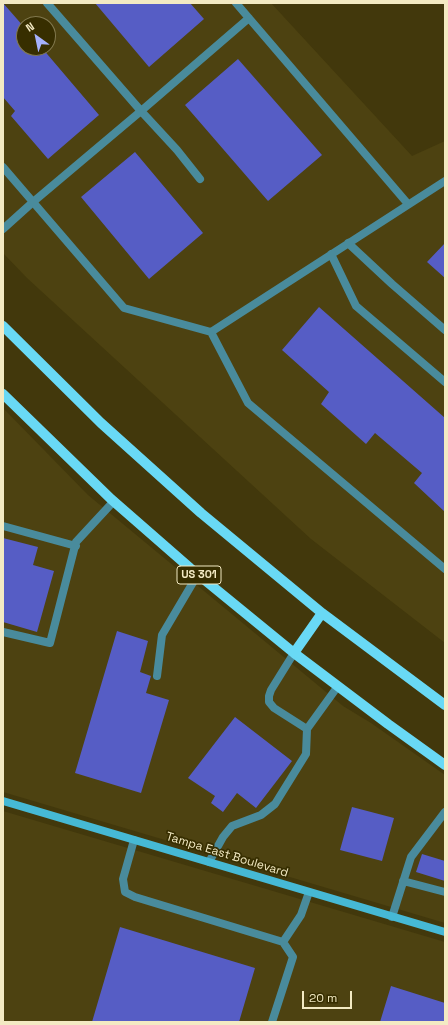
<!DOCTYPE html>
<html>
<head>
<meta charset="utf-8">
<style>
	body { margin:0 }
	#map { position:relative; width:448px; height:1025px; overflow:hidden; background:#42380c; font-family:"Space Grotesk",sans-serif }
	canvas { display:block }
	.frame { position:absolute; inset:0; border:4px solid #f3eac3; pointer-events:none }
	.north { position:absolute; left:16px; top:16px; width:40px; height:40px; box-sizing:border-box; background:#372e00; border:1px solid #82794e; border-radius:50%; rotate:327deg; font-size:11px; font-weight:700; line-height:16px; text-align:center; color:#f3eac3 }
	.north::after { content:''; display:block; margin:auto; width:14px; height:18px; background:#a5b1fc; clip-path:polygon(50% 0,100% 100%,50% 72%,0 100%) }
	.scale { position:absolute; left:302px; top:991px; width:50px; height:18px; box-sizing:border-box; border:2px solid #f3eac3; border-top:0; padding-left:5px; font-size:12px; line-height:14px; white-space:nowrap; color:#f3eac3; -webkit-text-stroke:3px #372e00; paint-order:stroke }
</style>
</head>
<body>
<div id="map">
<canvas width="448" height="1025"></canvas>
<div class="frame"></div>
<div class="north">N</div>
<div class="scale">20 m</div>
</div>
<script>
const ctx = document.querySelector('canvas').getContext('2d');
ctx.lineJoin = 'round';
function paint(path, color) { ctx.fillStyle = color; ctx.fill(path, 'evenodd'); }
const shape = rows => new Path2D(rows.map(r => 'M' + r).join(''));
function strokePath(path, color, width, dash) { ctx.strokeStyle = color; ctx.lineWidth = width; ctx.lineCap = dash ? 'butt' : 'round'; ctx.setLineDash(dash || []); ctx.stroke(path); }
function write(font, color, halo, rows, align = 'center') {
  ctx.font = font + ' "Space Grotesk",sans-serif'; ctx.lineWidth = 3.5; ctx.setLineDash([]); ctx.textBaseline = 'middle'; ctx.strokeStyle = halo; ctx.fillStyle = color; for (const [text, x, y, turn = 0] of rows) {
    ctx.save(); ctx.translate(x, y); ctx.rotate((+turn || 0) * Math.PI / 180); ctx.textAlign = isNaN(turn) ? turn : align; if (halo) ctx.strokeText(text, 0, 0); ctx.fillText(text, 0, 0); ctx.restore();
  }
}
paint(shape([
	[3,3,271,3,412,156,445,141,445,643,311,539,27,278,3,253],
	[24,24,48,24,48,48,24,48],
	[3,408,88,495,343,706,371,723,445,775,445,923,3,792],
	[3,811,445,942,445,1022,3,1022]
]), '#4d4211');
paint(shape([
	[3,3,24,27,24,48,42,48,99,115,48,159,11,116,15,111,3,97],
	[95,3,190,3,204,19,149,67],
	[238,59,322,155,268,201,185,105],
	[135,152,203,233,149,279,81,197],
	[445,243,445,278,427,262],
	[319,307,445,418,445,512,414,483,422,473,375,433,366,444,321,404,329,392,282,350],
	[3,538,38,547,33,565,54,571,37,632,3,622],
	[117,631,148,641,140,672,151,676,146,693,169,700,141,793,75,773],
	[235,717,292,761,256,808,237,793,223,812,211,803,215,796,188,778],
	[352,807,394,818,382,861,340,850],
	[422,854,445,861,445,881,416,872],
	[120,927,255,968,239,1022,92,1022],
	[391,986,445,1003,444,1022,380,1022]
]), '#565dc5');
strokePath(shape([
	[47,3,141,111,33,202,124,308,211,332,248,403,445,569],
	[236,3,408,204],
	[3,167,33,202,3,229],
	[200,179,177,150,141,111,249,18],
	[348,243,392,284,445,330],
	[331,254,356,306,445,382],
	[211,332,445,181],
	[3,526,76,546],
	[3,632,50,643,76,542,114,501],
	[294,653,271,690,269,696,269,702,274,708,307,729],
	[157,676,162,635,198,574],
	[134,840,123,879,125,892,135,897,283,942,301,915,309,892],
	[209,862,223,837,232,826,261,815,275,804,306,754,307,729,338,686],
	[403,881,445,892],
	[392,917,411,857,445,812],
	[272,1022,293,957,283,942]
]), '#498b9c', 8);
strokePath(shape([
	[3,801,445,932]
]), '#46b9d5', 8);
strokePath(shape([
	[3,326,101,423,201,513,322,613,445,705],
	[3,394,111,499,190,568,294,653,388,724,445,765],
	[294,653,322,613]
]), '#69d9f5', 10);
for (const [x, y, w] of [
	[199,575,44]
]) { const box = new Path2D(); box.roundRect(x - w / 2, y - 9, w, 18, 3); ctx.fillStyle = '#372e00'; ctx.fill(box); strokePath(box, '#f3eac3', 1); }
write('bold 11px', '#f3eac3', null, [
	["US 301",199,575]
]);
write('12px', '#f3eac3', '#372e00', [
	["Tampa East Boulevard",227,855,17]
]);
</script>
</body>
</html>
